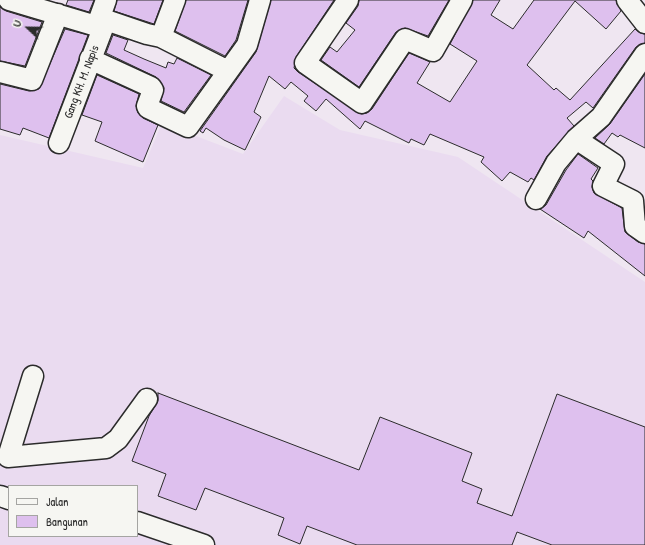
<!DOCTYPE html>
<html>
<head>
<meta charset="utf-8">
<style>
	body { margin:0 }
	#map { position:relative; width:645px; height:545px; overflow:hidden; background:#efe6f1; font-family:"Patrick Hand",sans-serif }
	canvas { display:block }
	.legend { position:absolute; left:8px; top:485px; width:130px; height:52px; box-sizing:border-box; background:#f6f6f2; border:1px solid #a5a5a2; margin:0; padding:5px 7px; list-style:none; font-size:12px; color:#2b2b2b }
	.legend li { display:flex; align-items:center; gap:8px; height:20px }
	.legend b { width:20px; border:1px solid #a5a5a2 }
	.north { position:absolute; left:8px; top:8px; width:40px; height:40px; -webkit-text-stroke:3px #f6f6f2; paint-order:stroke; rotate:292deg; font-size:11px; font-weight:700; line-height:16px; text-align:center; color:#2b2b2b }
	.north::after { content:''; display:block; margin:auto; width:14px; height:18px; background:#2b2b2b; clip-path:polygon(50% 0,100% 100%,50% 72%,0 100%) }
</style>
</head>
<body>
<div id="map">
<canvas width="645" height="545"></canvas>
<ul class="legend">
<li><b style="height:5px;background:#f6f6f2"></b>Jalan</li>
<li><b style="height:11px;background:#dec0ee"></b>Bangunan</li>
</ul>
<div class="north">U</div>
</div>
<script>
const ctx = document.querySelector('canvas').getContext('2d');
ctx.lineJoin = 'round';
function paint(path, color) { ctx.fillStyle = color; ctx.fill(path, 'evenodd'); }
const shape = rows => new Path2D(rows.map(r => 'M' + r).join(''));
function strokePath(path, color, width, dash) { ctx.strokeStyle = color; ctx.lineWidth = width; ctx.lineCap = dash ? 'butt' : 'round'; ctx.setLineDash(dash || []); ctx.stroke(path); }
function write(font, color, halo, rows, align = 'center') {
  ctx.font = font + ' "Patrick Hand",sans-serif'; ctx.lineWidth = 3; ctx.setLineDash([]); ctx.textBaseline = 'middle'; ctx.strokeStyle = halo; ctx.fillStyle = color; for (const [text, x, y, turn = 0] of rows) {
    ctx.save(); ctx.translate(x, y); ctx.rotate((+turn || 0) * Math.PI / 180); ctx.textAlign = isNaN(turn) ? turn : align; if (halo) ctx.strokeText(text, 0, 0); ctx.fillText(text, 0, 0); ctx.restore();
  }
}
paint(shape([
	[284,96,340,130,458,157,645,282,645,545,0,545,0,135,143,168,162,123,243,154],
	[9,486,137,486,137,536,9,536]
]), '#eadbf0');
const building = shape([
	[68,0,94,0,89,12,66,5,68,0],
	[117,0,163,0,154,24,114,11,117,0],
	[186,0,248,0,236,40,225,56,175,31,186,0],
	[271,0,334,0,296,57,294,68,298,72,361,114,367,113,372,109,409,53,430,62,417,83,450,102,477,61,450,44,473,0,500,0,491,15,513,29,534,0,616,0,621,11,606,29,575,1,527,65,554,90,556,88,570,100,635,29,640,33,645,34,645,43,636,47,593,108,586,102,567,118,574,126,547,156,534,180,531,178,528,182,510,172,502,181,481,162,484,157,430,134,424,145,411,139,409,143,365,121,360,129,326,99,316,111,304,101,308,96,291,82,285,89,269,76,254,112,261,117,245,150,224,140,206,128,203,133,200,131,256,52,271,0],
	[359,0,449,0,428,36,405,28,396,32,359,87,321,60,330,47,337,52,355,30,346,23,358,6,359,0],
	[0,7,6,11,42,22,25,66,0,61,0,7],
	[65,29,88,35,49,138,23,128,20,135,0,129,0,84,29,91,39,89,65,29],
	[113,35,128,40,124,50,144,59,166,68,168,62,174,64,177,58,211,75,184,112,161,101,164,88,156,77,106,53,113,35],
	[645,74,645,148,620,135,618,137,612,133,604,144,595,138,610,124,645,74],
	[97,75,139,94,136,106,138,113,143,118,158,125,143,162,95,141,102,122,82,115,97,75],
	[578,154,598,168,591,179,593,181,592,187,594,193,622,208,625,232,638,242,645,244,645,276,588,231,584,238,540,209,546,205,566,170,578,154],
	[158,393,359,470,380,417,472,453,462,481,482,489,477,503,512,516,557,394,645,427,645,545,552,545,517,532,512,545,357,545,307,526,300,544,278,535,284,518,205,488,196,510,158,496,166,474,132,461,149,416,158,401,158,393]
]);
paint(building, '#dec0ee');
strokePath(building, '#2b2b2b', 1);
const minor = shape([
	[9,0,103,28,59,143],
	[348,0,305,63,362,103,405,39,433,51,462,0],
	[627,0,645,23],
	[100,18,147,34,161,37,228,71],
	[97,25,106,0],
	[161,37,175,0],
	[90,59,151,87,153,90,147,106,148,108,188,127,247,45,260,0],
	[0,72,32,80,58,14],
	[576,139,614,164,603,186,633,201,635,226,645,233],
	[536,199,556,163,576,139,601,117,645,54],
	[33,376,8,457,106,448,118,439,147,399],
	[0,496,9,499],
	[137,522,204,545]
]);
strokePath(minor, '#2b2b2b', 23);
strokePath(minor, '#f6f6f2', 20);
write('12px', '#2b2b2b', '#f6f6f2', [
	["Gang KH. M. Napis",82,82,-69]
]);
</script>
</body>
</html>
